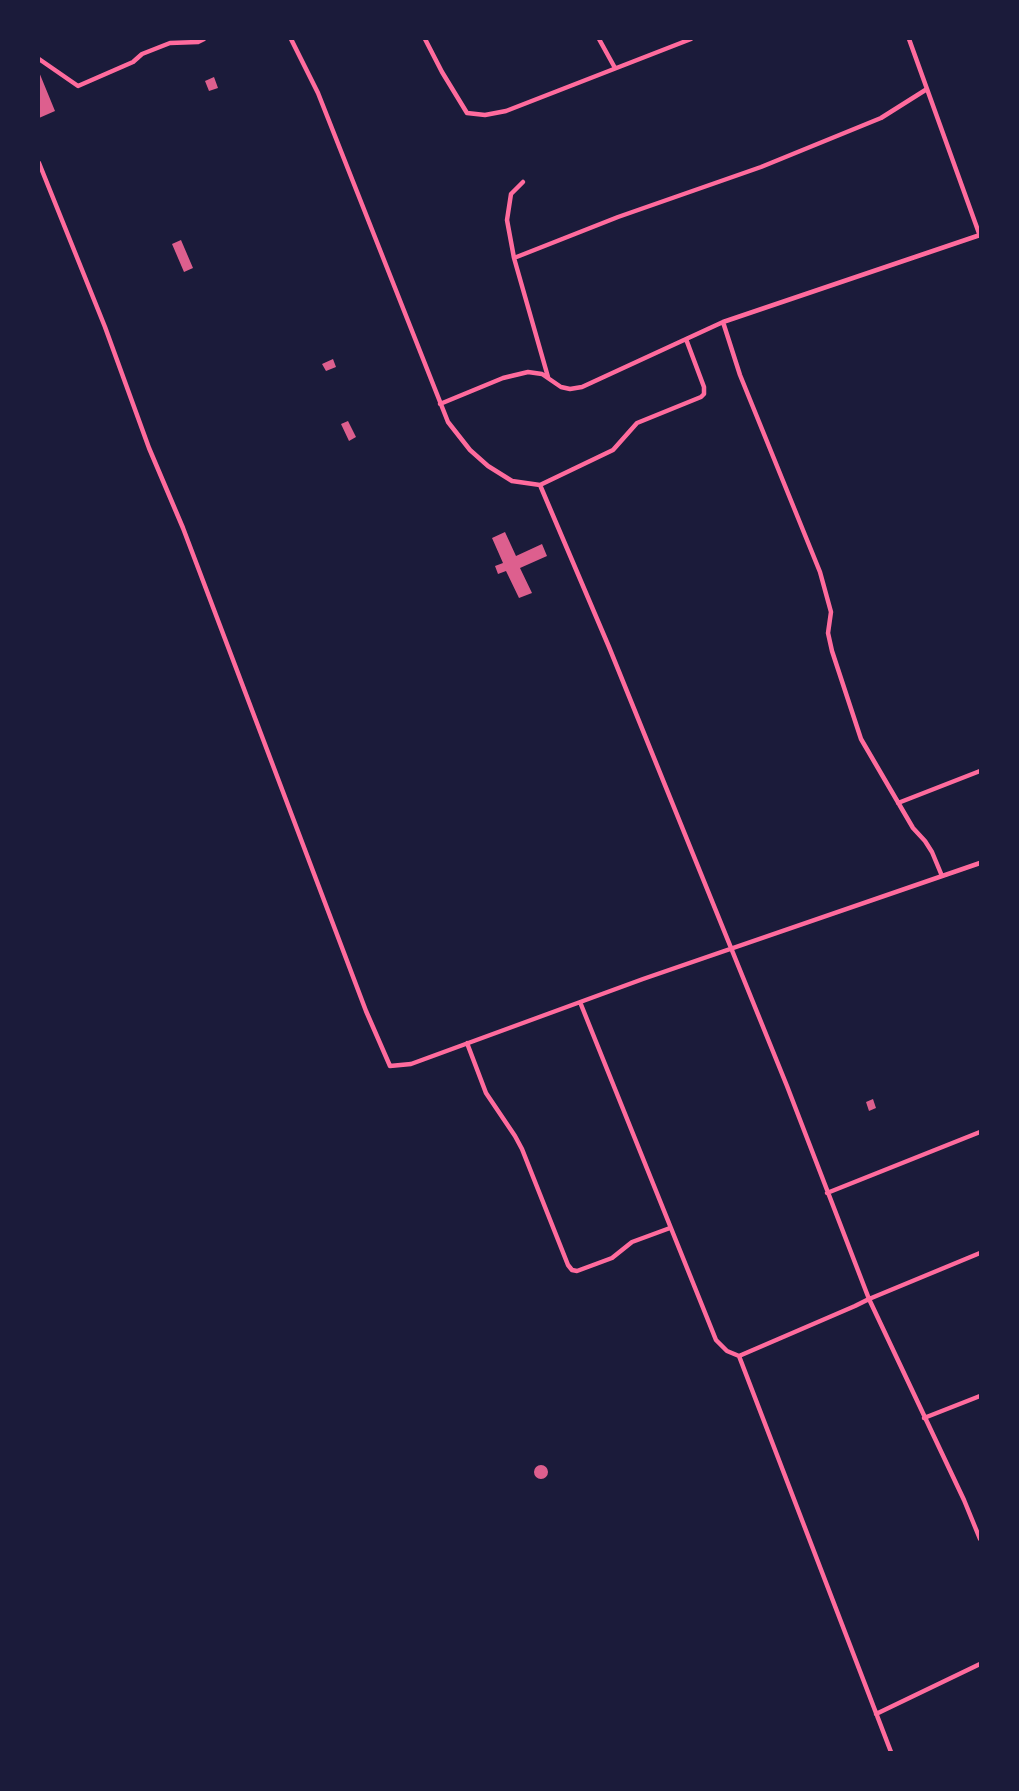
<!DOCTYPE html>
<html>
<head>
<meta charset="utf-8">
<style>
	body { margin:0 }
	#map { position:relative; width:1019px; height:1791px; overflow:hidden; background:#1b1b3a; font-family:Inter,sans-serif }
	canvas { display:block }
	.frame { position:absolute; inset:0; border:40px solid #1b1b3a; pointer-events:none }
</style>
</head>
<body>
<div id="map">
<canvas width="1019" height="1791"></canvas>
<div class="frame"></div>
</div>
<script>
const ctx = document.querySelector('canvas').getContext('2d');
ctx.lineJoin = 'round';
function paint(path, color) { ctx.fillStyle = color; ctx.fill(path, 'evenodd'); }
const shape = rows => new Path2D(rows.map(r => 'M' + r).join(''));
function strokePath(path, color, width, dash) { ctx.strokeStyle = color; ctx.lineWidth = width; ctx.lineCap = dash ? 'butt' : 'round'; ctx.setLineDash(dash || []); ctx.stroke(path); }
paint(shape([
	[39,72,55,111,39,118],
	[214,77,218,88,209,91,205,81],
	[181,240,193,268,184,272,172,244],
	[333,359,336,367,326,371,322,364],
	[348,421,356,437,349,441,341,424],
	[505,532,516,556,542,544,547,556,520,568,532,593,519,598,506,571,498,574,495,566,503,563,492,538],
	[873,1099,876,1108,869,1111,866,1102],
	'534 1472a7 7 0 1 1 14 0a7 7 0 1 1-14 0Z'
]), '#dd5f8e');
strokePath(shape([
	[291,39,318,93,448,422,470,450,488,466,512,481,540,485,613,450,637,423,701,397,704,394,704,387,686,339],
	[425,39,442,72,467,113,485,115,506,111,691,39],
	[599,39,615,68],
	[909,39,980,236],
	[39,59,78,86,133,62,142,54,170,43,198,42,204,39],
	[39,163,105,327,149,448,183,528,366,1011,390,1066,411,1064,643,979,980,863],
	[523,182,511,194,507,220,514,258,548,377],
	[514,258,618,217,761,167,881,118,927,89],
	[723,322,740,375,820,572,831,612,828,633,832,651,861,739,913,828,925,841,932,852,942,876],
	[440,404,503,378,528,372,542,374,561,387,570,389,582,387,723,322,980,235],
	[540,485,609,647,787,1086,869,1299,964,1500,980,1539],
	[898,803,980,771],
	[580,1002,716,1340,727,1351,739,1356],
	[467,1043,486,1093,515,1136,522,1149,568,1265,572,1270,577,1271,612,1258,632,1242,670,1228],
	[827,1193,980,1132],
	[739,1356,891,1752],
	[739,1356,855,1306,869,1299,980,1253],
	[924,1418,980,1396],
	[876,1714,980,1664]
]), '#ff6b9d', 4.5);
</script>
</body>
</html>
